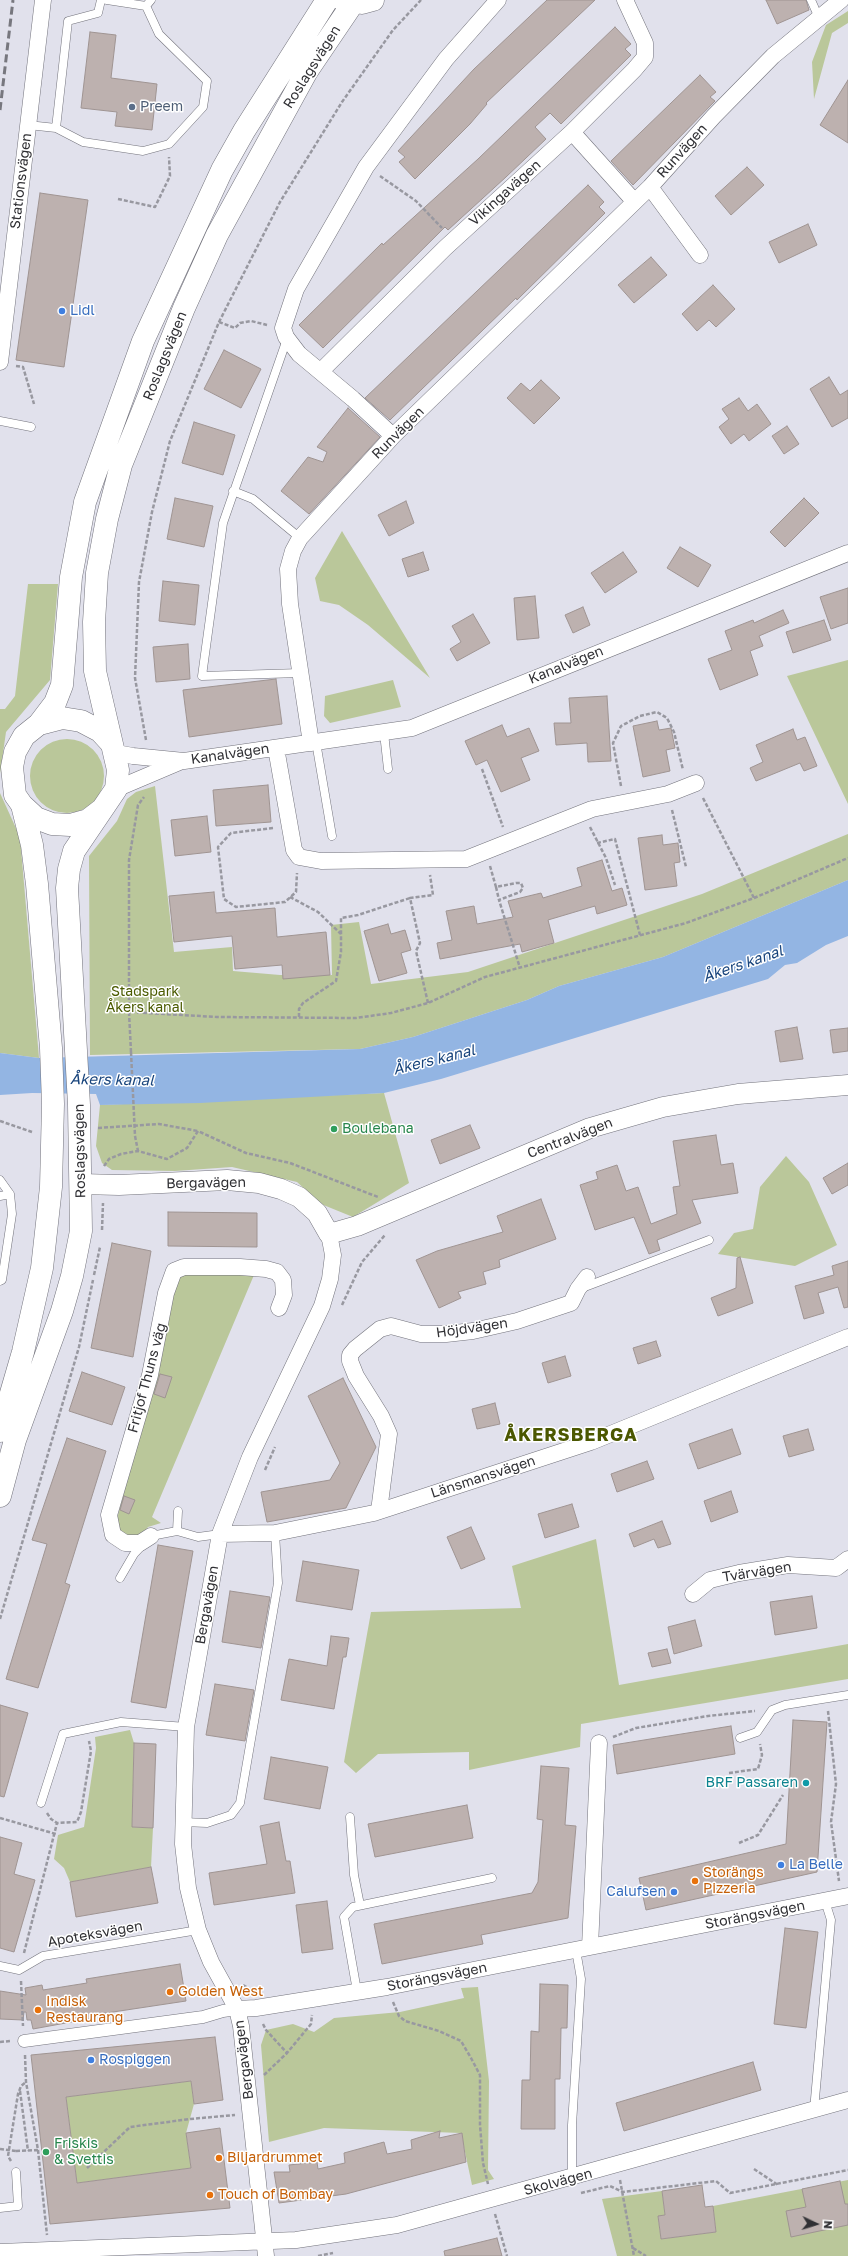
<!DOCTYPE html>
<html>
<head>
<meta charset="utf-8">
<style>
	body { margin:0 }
	#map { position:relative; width:848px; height:2256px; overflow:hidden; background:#e1e1ec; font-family:"Golos Text",sans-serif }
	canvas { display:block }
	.north { position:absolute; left:796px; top:2204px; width:40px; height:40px; -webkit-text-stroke:3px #fff; paint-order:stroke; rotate:94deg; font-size:11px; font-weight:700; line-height:16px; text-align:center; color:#303034 }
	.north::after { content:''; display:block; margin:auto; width:14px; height:18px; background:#303034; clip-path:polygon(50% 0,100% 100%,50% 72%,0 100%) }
</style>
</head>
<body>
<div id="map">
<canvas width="848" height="2256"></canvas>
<div class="north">N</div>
</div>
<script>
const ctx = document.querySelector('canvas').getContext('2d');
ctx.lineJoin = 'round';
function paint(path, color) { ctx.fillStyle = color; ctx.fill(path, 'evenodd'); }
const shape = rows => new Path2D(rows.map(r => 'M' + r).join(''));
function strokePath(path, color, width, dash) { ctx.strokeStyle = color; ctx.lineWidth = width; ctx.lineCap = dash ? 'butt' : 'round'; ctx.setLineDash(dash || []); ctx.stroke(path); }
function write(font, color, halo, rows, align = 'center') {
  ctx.font = font + ' "Golos Text",sans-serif'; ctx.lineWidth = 3; ctx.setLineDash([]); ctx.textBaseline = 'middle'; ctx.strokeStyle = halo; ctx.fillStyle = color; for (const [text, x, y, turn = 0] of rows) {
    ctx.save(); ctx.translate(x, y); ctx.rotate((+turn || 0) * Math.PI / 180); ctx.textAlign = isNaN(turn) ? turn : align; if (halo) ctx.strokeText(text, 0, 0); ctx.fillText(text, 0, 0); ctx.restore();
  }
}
paint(shape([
	[848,11,848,23,832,33,814,99,812,62,826,25],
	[342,531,430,678,368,625,339,605,320,601,315,578],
	[28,584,58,584,50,680,6,732,0,774,0,709,5,709,15,696],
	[848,660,848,804,787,676],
	[393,680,401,707,330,723,324,716,325,696],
	'30 776a37 37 0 1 1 74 0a37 37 0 1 1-74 0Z',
	[155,786,174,952,232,947,233,971,280,975,332,975,331,925,359,922,371,984,468,972,702,894,848,834,848,880,663,957,559,986,527,1000,413,1037,360,1049,90,1055,89,856,117,821,127,799,136,792],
	[0,793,20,837,39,1058,0,1053],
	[384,1093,409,1183,353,1217,321,1204,297,1182,232,1167,175,1171,112,1170,102,1163,96,1146,100,1105],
	[786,1156,809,1182,837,1245,795,1266,718,1254,734,1233,753,1229,760,1187],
	[191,1272,254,1275,152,1517,161,1523,148,1527,140,1537,123,1534,115,1527,177,1278],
	[596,1539,619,1685,848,1644,848,1679,581,1724,580,1747,469,1770,469,1752,378,1754,356,1773,344,1762,371,1612,521,1608,512,1566],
	[130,1730,134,1743,132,1827,153,1828,151,1867,70,1882,64,1868,54,1859,58,1835,84,1827,96,1748,95,1737],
	[478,1987,489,2081,488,2170,494,2179,472,2185,461,2133,324,2128,269,2142,261,2045,266,2030,293,2024,314,2032,334,2018,400,2012,464,1998,461,1988],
	[191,2081,194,2104,186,2133,191,2168,77,2183,66,2097],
	[848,2180,848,2256,617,2256,602,2199,662,2191,665,2215,658,2217,661,2239,716,2232,713,2206]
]), '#bac79a');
paint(shape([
	[848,880,848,936,826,945,797,963,785,965,768,979,441,1079,384,1093,200,1103,100,1105,96,1094,32,1093,0,1095,0,1053,39,1058,360,1049,413,1037,527,1000,559,986,663,957]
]), '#93b5e3');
const building = shape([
	[547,0,595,0,486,103,487,104,470,124,415,179,399,162,405,157,398,151,474,69,547,0],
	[766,0,806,0,809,10,777,24,766,0],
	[615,27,631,44,625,49,631,55,561,124,550,113,535,127,546,139,506,177,448,230,445,227,323,348,299,325,382,243,383,245,478,159,615,27],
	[90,32,116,35,111,78,157,84,152,130,115,126,117,112,81,108,90,32],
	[700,75,716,92,710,97,715,101,633,185,611,161,700,75],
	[848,80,848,143,820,125,848,80],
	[747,167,764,185,731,215,715,196,747,167],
	[588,185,604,202,599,207,605,213,517,300,516,298,390,420,365,398,588,185],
	[40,193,88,200,64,367,16,360,40,193],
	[808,224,817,245,779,263,769,242,808,224],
	[651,257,667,275,634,303,618,285,651,257],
	[713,285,735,309,716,327,709,320,697,331,682,314,713,285],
	[224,350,261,369,241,408,204,389,224,350],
	[829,377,840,395,848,390,848,418,832,427,810,389,829,377],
	[541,380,560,398,534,424,507,398,521,383,530,391,541,380],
	[739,398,748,411,757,404,771,424,749,441,744,434,731,444,719,427,729,419,722,409,739,398],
	[348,408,380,437,309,514,281,491,308,457,323,462,327,452,317,447,348,408],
	[194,422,235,435,223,475,182,463,194,422],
	[787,426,799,444,784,454,772,436,787,426],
	[175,498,213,506,204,547,167,539,175,498],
	[804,498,819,513,785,547,770,532,804,498],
	[406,501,414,523,389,536,378,515,406,501],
	[680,547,711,565,698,587,667,568,680,547],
	[423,552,429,570,408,577,402,559,423,552],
	[623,552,637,572,605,593,591,573,623,552],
	[163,581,199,585,195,625,159,621,163,581],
	[848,588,848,623,831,629,820,597,848,588],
	[535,596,539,638,517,640,514,598,535,596],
	[583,607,590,625,573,633,565,615,583,607],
	[783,610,789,623,759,636,763,646,750,651,758,675,720,690,708,659,732,650,725,631,753,620,754,623,783,610],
	[473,614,490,643,457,661,450,649,461,642,452,626,473,614],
	[824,620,831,640,793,653,786,632,824,620],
	[188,644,190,679,156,682,153,647,188,644],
	[276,679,282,724,189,737,183,690,276,679],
	[607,696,611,761,588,762,587,743,556,745,554,723,571,723,569,698,607,696],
	[657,721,659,730,671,728,675,748,666,750,670,771,643,777,633,726,657,721],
	[502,725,507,737,529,728,539,751,521,758,530,780,501,792,487,760,476,765,465,741,502,725],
	[793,729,797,740,805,737,817,766,804,771,800,763,756,781,750,768,763,762,756,745,793,729],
	[268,785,271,822,216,826,213,790,268,785],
	[207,816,211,852,175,856,171,820,207,816],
	[662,835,663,845,678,843,680,862,674,863,677,886,645,890,638,838,662,835],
	[602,860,612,891,622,888,627,905,597,914,595,906,548,920,554,943,522,952,520,944,440,959,437,943,452,940,446,911,474,906,477,924,513,917,508,901,541,893,543,898,582,886,577,868,602,860],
	[214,892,216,913,275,908,277,937,326,932,330,975,283,979,282,965,235,969,232,936,174,942,169,896,214,892],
	[388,924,391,934,405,930,411,950,401,953,407,973,379,981,364,931,388,924],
	[797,1027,803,1059,780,1062,775,1031,797,1027],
	[848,1028,848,1051,833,1053,830,1030,848,1028],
	[470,1125,480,1148,440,1164,431,1140,470,1125],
	[716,1135,721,1165,733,1163,738,1193,692,1200,701,1223,657,1240,660,1250,649,1254,634,1217,595,1230,580,1185,598,1179,596,1172,617,1165,626,1191,638,1187,651,1224,677,1214,673,1187,680,1186,673,1141,716,1135],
	[848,1163,848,1185,832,1194,823,1178,848,1163],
	[541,1199,556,1239,499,1260,500,1267,483,1272,486,1284,458,1292,461,1298,439,1308,416,1260,437,1251,503,1232,497,1216,541,1199],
	[168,1212,257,1213,257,1247,168,1246,168,1212],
	[112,1243,151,1251,133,1357,91,1348,112,1243],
	[740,1257,753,1303,718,1316,711,1298,736,1288,737,1258,740,1257],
	[848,1261,848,1307,844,1308,838,1287,818,1293,824,1313,804,1319,795,1286,834,1275,832,1266,848,1261],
	[656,1341,661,1356,638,1364,633,1348,656,1341],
	[565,1356,571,1376,548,1383,542,1363,565,1356],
	[82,1372,125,1387,112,1425,69,1411,82,1372],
	[160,1374,172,1377,165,1398,154,1394,160,1374],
	[343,1378,376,1447,346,1508,267,1522,261,1492,330,1480,340,1463,308,1396,343,1378],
	[495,1403,500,1424,477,1429,472,1409,495,1403],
	[732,1429,741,1454,698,1469,689,1444,732,1429],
	[808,1429,814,1450,789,1457,783,1436,808,1429],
	[67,1438,106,1451,65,1583,70,1585,38,1688,6,1679,47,1544,32,1540,67,1438],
	[647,1461,654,1479,617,1492,611,1474,647,1461],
	[731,1491,738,1512,711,1522,704,1501,731,1491],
	[124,1496,135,1500,129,1514,120,1510,124,1496],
	[572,1504,579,1527,545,1538,538,1514,572,1504],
	[662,1521,671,1544,658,1548,654,1539,634,1547,629,1534,662,1521],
	[471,1527,485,1559,461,1569,447,1537,471,1527],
	[158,1545,193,1551,166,1708,131,1702,158,1545],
	[303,1561,359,1570,352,1610,296,1601,303,1561],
	[230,1591,270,1597,261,1648,222,1642,230,1591],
	[812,1596,817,1628,775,1635,770,1602,812,1596],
	[695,1620,702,1646,674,1654,668,1627,695,1620],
	[331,1636,349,1638,346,1657,343,1657,334,1709,281,1700,289,1659,327,1666,331,1636],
	[667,1649,671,1663,652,1667,648,1653,667,1649],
	[215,1684,254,1690,245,1741,206,1735,215,1684],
	[0,1705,28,1713,4,1797,0,1796,0,1705],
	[793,1720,827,1722,817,1872,646,1910,639,1878,786,1844,793,1720],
	[731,1726,735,1754,617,1774,613,1745,731,1726],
	[134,1743,156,1744,153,1828,132,1827,134,1743],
	[271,1757,328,1767,320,1809,264,1799,271,1757],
	[541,1766,569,1768,565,1825,576,1826,568,1918,481,1935,483,1944,382,1964,374,1924,532,1893,538,1882,543,1820,537,1819,541,1766],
	[467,1805,473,1838,375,1857,368,1824,467,1805],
	[279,1822,286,1861,290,1861,295,1893,214,1905,209,1873,267,1864,260,1826,279,1822],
	[0,1837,22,1843,14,1874,35,1880,14,1952,0,1948,0,1837],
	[151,1867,158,1903,76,1917,70,1882,151,1867],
	[327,1901,333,1949,302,1953,296,1905,327,1901],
	[785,1928,818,1932,806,2028,774,2024,785,1928],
	[180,1964,186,2001,93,2015,93,2018,33,2029,31,2020,27,2020,26,2012,24,2012,23,2020,0,2019,0,1991,26,1995,25,1988,42,1985,43,1990,87,1983,86,1979,180,1964],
	[540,1984,568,1985,567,2028,561,2028,560,2079,555,2079,555,2129,521,2129,522,2080,530,2080,531,2031,539,2032,540,1984],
	[215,2037,223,2100,194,2104,191,2081,66,2097,77,2183,191,2168,186,2133,220,2128,230,2208,50,2224,31,2055,215,2037],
	[753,2062,761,2090,624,2131,616,2103,753,2062],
	[440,2131,439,2138,462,2133,466,2162,346,2194,279,2203,274,2172,290,2172,289,2165,317,2162,318,2169,345,2163,344,2153,384,2142,387,2154,412,2149,411,2140,440,2131],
	[840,2181,845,2204,848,2204,848,2225,791,2237,786,2211,806,2207,802,2189,840,2181],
	[702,2185,705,2207,713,2206,716,2232,661,2239,658,2216,665,2215,662,2191,702,2185],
	[497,2238,502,2256,445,2256,444,2251,497,2238]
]);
paint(building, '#bdb1af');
strokePath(building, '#9f9492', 1);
const service = shape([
	[107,0,146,6,151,0],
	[811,0,819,18],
	[28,125,56,128,83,142,143,151,169,144,203,107,207,81,159,34,146,6],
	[56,128,68,21,98,13,101,0],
	[287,339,223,523,202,676,300,673],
	[0,421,31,427],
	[233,491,253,499,300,538],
	[384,733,388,769],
	[316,742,332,836],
	[0,1180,10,1194,12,1214,2,1280,0,1281],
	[0,1196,10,1194],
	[582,1288,709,1240],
	[177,1531,178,1511],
	[120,1578,134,1554,151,1536,177,1531,198,1537,220,1534],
	[740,1738,757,1732,772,1710,785,1705,848,1695],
	[41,1803,63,1734,121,1722,186,1727],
	[350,1817,354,1875,360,1905],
	[183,1822,207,1823,231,1815,240,1803,278,1583,275,1533],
	[0,1966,19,1970,43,1956,198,1930],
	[357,1991,344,1917,353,1907,492,1878],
	[814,2110,831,1920,825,1901],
	[572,2178,572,2125,581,1979,576,1950],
	[0,2208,18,2206,16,2172]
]);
const pedestrian = shape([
	[24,2041,203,2017,223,2011,237,2009]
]);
const minor = shape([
	[572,132,634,201],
	[650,187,700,255],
	[0,362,43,0],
	[321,371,445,248,572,132,634,70,645,57,645,43,625,0],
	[393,436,353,399,299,354,286,337,283,328,296,289,366,167,446,59,498,0],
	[311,743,290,604,288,569,293,551,300,538,393,436,650,187,714,116,773,56,841,0],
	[276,748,294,850,299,857,321,861,466,859,592,809,668,794,696,783],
	[116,753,133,756,184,761,412,728,848,553],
	[116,789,182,761],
	[379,1511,389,1434,381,1416,356,1376,350,1361,350,1355,355,1349,380,1329,391,1326,421,1334,446,1334,473,1331,517,1321,571,1303,578,1289,587,1277],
	[220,1534,275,1533,374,1513,591,1442,848,1337],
	[151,1536,140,1543,125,1543,113,1535,109,1515,150,1375,166,1293,174,1271,184,1267,240,1267,266,1269,277,1272,283,1280,284,1295,279,1308],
	[693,1594,710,1580,739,1573,788,1565,836,1568,848,1559],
	[590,1947,599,1743],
	[237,2009,256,2008,387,1987,848,1896],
	[0,2252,296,2240,397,2225,848,2100],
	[266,2256,241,2026,237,2009,211,1962,198,1930,188,1888,183,1844,186,1727,220,1534,250,1457,322,1306,330,1279,333,1255,329,1234]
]);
const tertiary = shape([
	[81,1184,119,1185,227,1180,259,1183,281,1189,299,1197,317,1213,329,1234,357,1226,590,1128,663,1107,738,1094,848,1085]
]);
const primary = shape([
	[343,0,362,3,373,0],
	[39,724,62,718,81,721,100,731,111,743],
	[101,810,88,820,70,825,52,824,36,818,22,805,15,795,12,767,15,752,24,736,39,724,55,703,62,685,71,577,85,502,143,341,222,170,244,131,327,0],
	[0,1431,23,1352,42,1268,51,1187,53,1104,51,1048,37,884,32,845,22,805],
	[0,1496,15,1440,62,1311,72,1276,81,1231,79,1105,67,888,69,869,74,851,116,789,118,770,95,671,94,622,97,573,107,519,121,465,184,308,217,235,307,71,353,3]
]);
strokePath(service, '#73737c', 9);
strokePath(pedestrian, '#73737c', 13);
strokePath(minor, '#73737c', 17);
strokePath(tertiary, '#73737c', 21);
strokePath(primary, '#73737c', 23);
strokePath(shape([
	[380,176,416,201,442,228],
	[118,199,155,207,170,176,169,157],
	[219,322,235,328,240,323,251,321,267,325],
	[16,366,23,367,34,404],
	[146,740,135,678,139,582,152,512,170,441,219,322,280,202,342,102,393,30,421,0],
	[482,769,503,827],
	[621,786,613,743,621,726,640,716,657,712,667,718,674,732,683,770],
	[703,798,754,898],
	[672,810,686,867],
	[590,827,606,858,615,885],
	[273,828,231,833,218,847,224,899,236,907,285,902,296,892,297,873],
	[597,843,615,839,640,935],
	[490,866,496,887,516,883,521,883,523,888,520,892,499,900,520,968],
	[496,887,499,900],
	[290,897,318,912,341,934],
	[428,1003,416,951,420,943,410,898,433,895,430,875],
	[129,1012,129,860,138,805,144,797],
	[299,1017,299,1009,303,1003,336,981,341,952,341,918,358,915,410,898],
	[131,1052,129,1012,217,1017,356,1018,391,1013,428,1003,485,977,686,923,754,898,848,858],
	[0,1121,32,1132],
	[98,1128,159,1124,198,1131],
	[135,1136,138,1151],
	[104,1166,109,1159,121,1154,138,1151,167,1159,187,1148,198,1131,246,1153,290,1163,378,1197],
	[102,1230,103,1203],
	[94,1275,100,1247],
	[342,1305,362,1262,385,1235],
	[265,1470,275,1447],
	[0,1619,79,1347,93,1280],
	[828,1711,836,1784,831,1822,839,1881],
	[613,1737,636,1728,708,1716,755,1711],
	[729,1773,758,1769,762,1755,760,1744],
	[47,1813,51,1819,57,1823,77,1822,81,1812,91,1751,89,1741],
	[0,1818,56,1834],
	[739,1843,758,1835,783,1795],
	[24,1953,57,1823],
	[21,1981,23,2026],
	[243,1985,254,1992],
	[393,2002,399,2016,405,2021,439,2031,461,2041,471,2058,480,2075,480,2125,483,2163,488,2184],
	[263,2024,266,2030,287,2053],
	[0,2042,10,2041],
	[25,2055,26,2082,38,2150,47,2235],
	[264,2075,287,2053,311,2024,312,2015],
	[20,2091,28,2151],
	[16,2151,38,2150],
	[11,2161,8,2156,18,2094,21,2086,26,2082],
	[87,2168,130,2127,190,2119,235,2115],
	[754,2169,778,2185],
	[620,2180,634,2256],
	[581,2193,610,2186,623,2192,716,2181,730,2193,848,2170],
	[495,2214,507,2256],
	[633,2248,646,2256],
	[318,2256,333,2253]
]), '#9898a0', 2.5, [4, 2]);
strokePath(service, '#fff', 8);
strokePath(pedestrian, '#fff', 12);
strokePath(minor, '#fff', 16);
strokePath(tertiary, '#fff', 20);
strokePath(primary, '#fff', 22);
strokePath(shape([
	[0,110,13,0]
]), '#77777e', 3, [8, 4]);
strokePath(shape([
	[131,1052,135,1136],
	[0,2149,16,2151]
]), '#9898a0', 2.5, [4, 2]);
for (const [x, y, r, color] of [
	[132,107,4,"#5c6f8a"],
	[62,311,4,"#3f7fe0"],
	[334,1129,4,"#2e9e5b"],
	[806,1783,4,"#0f9aa8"],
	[781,1865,4,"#3f7fe0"],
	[695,1881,4,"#e8710a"],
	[674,1892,4,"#3f7fe0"],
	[170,1992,4,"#e8710a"],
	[38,2010,4,"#e8710a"],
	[91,2060,4,"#3f7fe0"],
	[46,2152,4,"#2e9e5b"],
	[219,2158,4,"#e8710a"],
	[210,2195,4,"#e8710a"]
]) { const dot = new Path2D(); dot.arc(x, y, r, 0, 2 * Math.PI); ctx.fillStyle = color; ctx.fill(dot); strokePath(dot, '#fff', 1.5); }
write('14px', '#303034', '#fff', [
	["Roslagsvägen",312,67,-58],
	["Runvägen",682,151,-48],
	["Stationsvägen",21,181,-83],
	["Vikingavägen",505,193,-42],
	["Roslagsvägen",165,356,-68],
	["Runvägen",398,433,-45],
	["Kanalvägen",566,665,-22],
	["Kanalvägen",230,754,-8],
	["Centralvägen",570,1138,-21],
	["Roslagsvägen",80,1151,-91],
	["Bergavägen",206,1183,-1],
	["Höjdvägen",472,1328,-8],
	["Fritjof Thuns väg",147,1378,-75],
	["Länsmansvägen",483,1477,-18],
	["Tvärvägen",757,1572,-9],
	["Bergavägen",207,1605,-80],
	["Storängsvägen",755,1915,-11],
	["Apoteksvägen",95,1934,-10],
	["Storängsvägen",437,1977,-11],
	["Bergavägen",244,2060,-97],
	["Skolvägen",558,2182,-15]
]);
write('14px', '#4e5e75', '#fff', [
	["Preem",140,107]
], 'left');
write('14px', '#366cbe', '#fff', [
	["Lidl",70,311],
	["La Belle",789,1865],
	["Calufsen",666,1892,"right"],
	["Rospiggen",99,2060]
], 'left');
write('14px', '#4b5b00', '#fff', [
	["Stadspark",145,992],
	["Åkers kanal",145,1008]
]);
write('14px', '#27864d', '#fff', [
	["Boulebana",342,1129],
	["Friskis",54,2144],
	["& Svettis",54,2160]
], 'left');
write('14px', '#0d838f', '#fff', [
	["BRF Passaren",798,1783]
], 'right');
write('14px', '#c56008', '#fff', [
	["Storängs",703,1873],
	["Pizzeria",703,1889],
	["Golden West",178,1992],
	["Indisk",46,2002],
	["Restaurang",46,2018],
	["Biljardrummet",227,2158],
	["Touch of Bombay",218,2195]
], 'left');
write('italic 15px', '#18447c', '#fff', [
	["Åkers kanal",743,964,-19],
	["Åkers kanal",434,1060,-14],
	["Åkers kanal",112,1080,1]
]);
ctx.letterSpacing = '1px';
write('bold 18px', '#4b5701', '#fff', [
	["ÅKERSBERGA",571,1435]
]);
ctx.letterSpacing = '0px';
</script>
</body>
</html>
